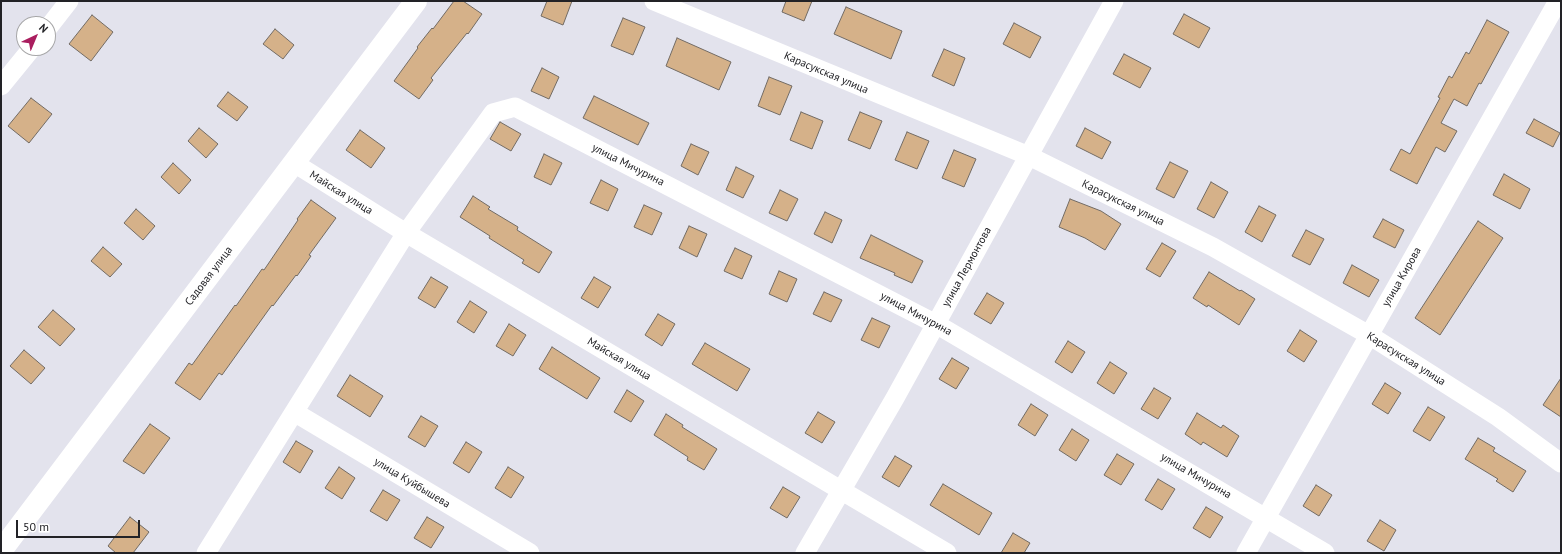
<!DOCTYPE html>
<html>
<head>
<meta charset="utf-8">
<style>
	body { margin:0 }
	#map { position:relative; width:1562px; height:554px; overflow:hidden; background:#e3e3ed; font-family:"PT Sans",sans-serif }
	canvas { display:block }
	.frame { position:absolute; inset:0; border:2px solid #222226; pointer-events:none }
	.north { position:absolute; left:16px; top:16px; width:40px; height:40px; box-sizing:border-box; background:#fff; border:1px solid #a7a7a8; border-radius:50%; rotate:44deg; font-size:11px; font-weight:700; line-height:16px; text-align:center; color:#222226 }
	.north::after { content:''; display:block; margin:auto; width:14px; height:18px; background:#aa1e5f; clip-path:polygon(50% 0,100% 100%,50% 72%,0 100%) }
	.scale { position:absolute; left:16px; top:520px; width:124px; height:18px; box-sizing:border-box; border:2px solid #222226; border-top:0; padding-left:5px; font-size:12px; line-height:14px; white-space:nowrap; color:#222226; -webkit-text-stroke:3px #fff; paint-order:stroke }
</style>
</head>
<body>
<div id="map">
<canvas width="1562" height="554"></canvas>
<div class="frame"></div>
<div class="north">N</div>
<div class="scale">50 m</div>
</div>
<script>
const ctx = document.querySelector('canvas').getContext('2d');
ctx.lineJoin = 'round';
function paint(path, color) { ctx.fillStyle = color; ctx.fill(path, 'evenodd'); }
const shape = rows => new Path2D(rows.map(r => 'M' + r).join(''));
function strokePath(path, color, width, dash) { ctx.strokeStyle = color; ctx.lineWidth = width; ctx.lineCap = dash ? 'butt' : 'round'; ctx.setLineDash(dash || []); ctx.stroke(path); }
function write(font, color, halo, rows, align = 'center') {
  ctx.font = font + ' "PT Sans",sans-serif'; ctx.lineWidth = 3; ctx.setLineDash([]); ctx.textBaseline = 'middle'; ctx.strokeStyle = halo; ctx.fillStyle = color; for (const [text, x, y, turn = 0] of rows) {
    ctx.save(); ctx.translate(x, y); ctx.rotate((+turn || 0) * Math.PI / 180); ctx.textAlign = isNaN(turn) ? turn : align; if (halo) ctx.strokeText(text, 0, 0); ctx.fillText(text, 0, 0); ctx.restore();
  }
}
const building = shape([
	[454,1,463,1,482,14,468,34,467,33,431,78,433,80,419,99,394,81,418,48,417,47,432,28,433,29,454,1],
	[547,1,572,1,563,25,541,16,547,1],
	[786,1,812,1,804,21,782,12,786,1],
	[846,7,902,31,891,59,834,34,846,7],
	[1184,14,1210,28,1199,48,1173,34,1184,14],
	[92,15,113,32,91,61,69,44,92,15],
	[623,18,645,27,633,55,611,46,623,18],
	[1487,20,1509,32,1481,84,1479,83,1467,106,1454,99,1441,123,1457,131,1445,152,1436,147,1417,184,1390,170,1401,149,1410,154,1440,98,1438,97,1449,76,1452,78,1466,52,1469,54,1487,20],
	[1014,23,1041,37,1030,58,1003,44,1014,23],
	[275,29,294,45,283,59,263,44,275,29],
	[677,38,731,62,719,90,666,66,677,38],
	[944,49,965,58,954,86,932,76,944,49],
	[1124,54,1151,68,1140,88,1113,74,1124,54],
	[542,68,559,77,549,99,531,91,542,68],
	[769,77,792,86,780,115,758,106,769,77],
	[228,92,248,107,237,121,217,106,228,92],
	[594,96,649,123,638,145,583,118,594,96],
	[31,98,52,114,29,143,8,126,31,98],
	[801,112,823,121,812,149,790,140,801,112],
	[860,112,882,121,870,149,848,140,860,112],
	[1534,119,1560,133,1553,147,1526,133,1534,119],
	[500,122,521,134,511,151,490,139,500,122],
	[199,128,218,144,206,158,188,141,199,128],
	[1085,128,1111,142,1102,159,1076,146,1085,128],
	[360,130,385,148,371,168,346,150,360,130],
	[907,132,929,141,917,169,895,160,907,132],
	[691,144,709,152,698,175,681,166,691,144],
	[954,150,976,159,964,187,942,178,954,150],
	[544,154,562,163,551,185,534,177,544,154],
	[1170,162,1188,171,1174,198,1156,189,1170,162],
	[173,163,191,180,179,194,161,177,173,163],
	[736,167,754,176,743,198,726,190,736,167],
	[1504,174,1530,189,1520,209,1493,195,1504,174],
	[601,180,618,189,608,211,590,203,601,180],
	[1211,182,1228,192,1214,218,1197,209,1211,182],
	[780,190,798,199,787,221,769,213,780,190],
	[473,196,490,207,488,209,518,227,517,230,552,252,539,273,522,263,524,260,489,238,490,236,460,217,473,196],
	[1070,199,1101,211,1121,224,1105,250,1085,238,1059,227,1070,199],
	[311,200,336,218,309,255,311,256,297,276,296,275,273,306,272,305,222,375,219,373,200,400,175,383,189,363,192,365,235,305,236,306,262,269,264,270,298,220,297,219,311,200],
	[644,205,662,213,652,235,634,227,644,205],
	[1259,206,1276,215,1262,242,1245,232,1259,206],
	[136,209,155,226,143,240,124,223,136,209],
	[825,212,842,220,832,243,814,234,825,212],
	[1383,219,1404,230,1395,248,1373,237,1383,219],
	[1478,221,1503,238,1440,335,1415,318,1478,221],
	[689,226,707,234,697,257,679,248,689,226],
	[1306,230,1324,239,1310,265,1292,256,1306,230],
	[871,235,923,261,912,283,894,275,895,273,860,258,871,235],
	[1162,243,1176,251,1160,277,1146,269,1162,243],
	[103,247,122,264,110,277,91,261,103,247],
	[735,248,752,256,742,279,724,271,735,248],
	[1352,265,1379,280,1369,297,1343,283,1352,265],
	[779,271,797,279,787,302,769,294,779,271],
	[1209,272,1240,291,1241,290,1255,299,1239,325,1208,305,1207,307,1193,298,1209,272],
	[431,277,448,287,435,308,418,298,431,277],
	[594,277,611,287,598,308,581,298,594,277],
	[824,292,842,300,831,322,813,314,824,292],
	[987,293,1004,303,991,324,974,314,987,293],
	[470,301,487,312,474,333,457,322,470,301],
	[53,310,75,329,60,346,38,327,53,310],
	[658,314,675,324,662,346,645,335,658,314],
	[872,318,890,326,879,348,861,340,872,318],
	[509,324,526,335,513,356,496,346,509,324],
	[1300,330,1317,341,1304,362,1287,351,1300,330],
	[1068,341,1085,352,1072,373,1055,362,1068,341],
	[705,343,750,369,737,391,692,364,705,343],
	[552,347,600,378,587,399,539,369,552,347],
	[24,350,45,368,31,384,10,366,24,350],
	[952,358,969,368,956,389,939,379,952,358],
	[1110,362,1127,373,1114,394,1097,383,1110,362],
	[350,375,383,396,370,417,337,396,350,375],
	[1561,378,1561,417,1543,405,1561,378],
	[1385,383,1401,393,1388,414,1372,404,1385,383],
	[1154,388,1171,398,1158,419,1141,409,1154,388],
	[627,390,644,401,631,422,614,412,627,390],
	[1031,404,1048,415,1035,436,1018,425,1031,404],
	[1428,407,1445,417,1430,441,1413,431,1428,407],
	[818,412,835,422,822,443,805,433,818,412],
	[1197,413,1221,428,1223,425,1239,436,1227,457,1203,442,1201,445,1185,434,1197,413],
	[666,414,683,425,682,427,717,449,704,470,687,460,688,457,654,435,666,414],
	[421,416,438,426,425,447,408,437,421,416],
	[150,424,170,438,144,474,123,461,150,424],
	[1072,429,1089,440,1076,461,1059,450,1072,429],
	[1478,438,1495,448,1493,451,1526,471,1513,492,1496,481,1498,479,1465,459,1478,438],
	[296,441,313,451,300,473,283,462,296,441],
	[466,442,482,452,469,473,453,463,466,442],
	[1117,454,1134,464,1121,485,1104,475,1117,454],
	[895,456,912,466,899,487,882,477,895,456],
	[339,467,355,478,342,499,325,488,339,467],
	[508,467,524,477,511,498,495,488,508,467],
	[1158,479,1175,489,1162,510,1145,500,1158,479],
	[943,484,992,513,979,535,930,505,943,484],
	[1316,485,1332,495,1319,516,1303,506,1316,485],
	[783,487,800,497,787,518,770,508,783,487],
	[383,490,400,500,387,521,370,511,383,490],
	[1206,507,1223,517,1210,538,1193,528,1206,507],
	[130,517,149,532,133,553,116,553,108,546,130,517],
	[427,517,444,527,431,548,414,538,427,517],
	[1380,520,1396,530,1384,551,1367,541,1380,520],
	[1013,533,1030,543,1024,553,1001,553,1013,533]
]);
paint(building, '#d5b189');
strokePath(building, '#726b64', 1);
strokePath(shape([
	[654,1,1029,156,1213,247,1369,335,1498,417,1561,463],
	[48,28,69,1],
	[1,86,32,48],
	[294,163,406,233,947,553],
	[294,412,530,553],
	[206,553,406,233,493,113,515,107,936,324,1325,553],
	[805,553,895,398,1114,1],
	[1246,553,1558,1]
]), '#fff', 19);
strokePath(shape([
	[1,551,416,1]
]), '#fff', 22);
write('11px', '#222226', '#fff', [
	["Карасукская улица",826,73,23],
	["улица Мичурина",628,165,27],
	["Майская улица",341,193,32],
	["Карасукская улица",1123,203,26],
	["улица Лермонтова",967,267,-61],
	["Садовая улица",209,276,-53],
	["улица Кирова",1402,277,-60],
	["улица Мичурина",916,314,28],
	["Майская улица",619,359,31],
	["Карасукская улица",1406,359,32],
	["улица Мичурина",1196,476,30],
	["улица Куйбышева",412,483,31]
]);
</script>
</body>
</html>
